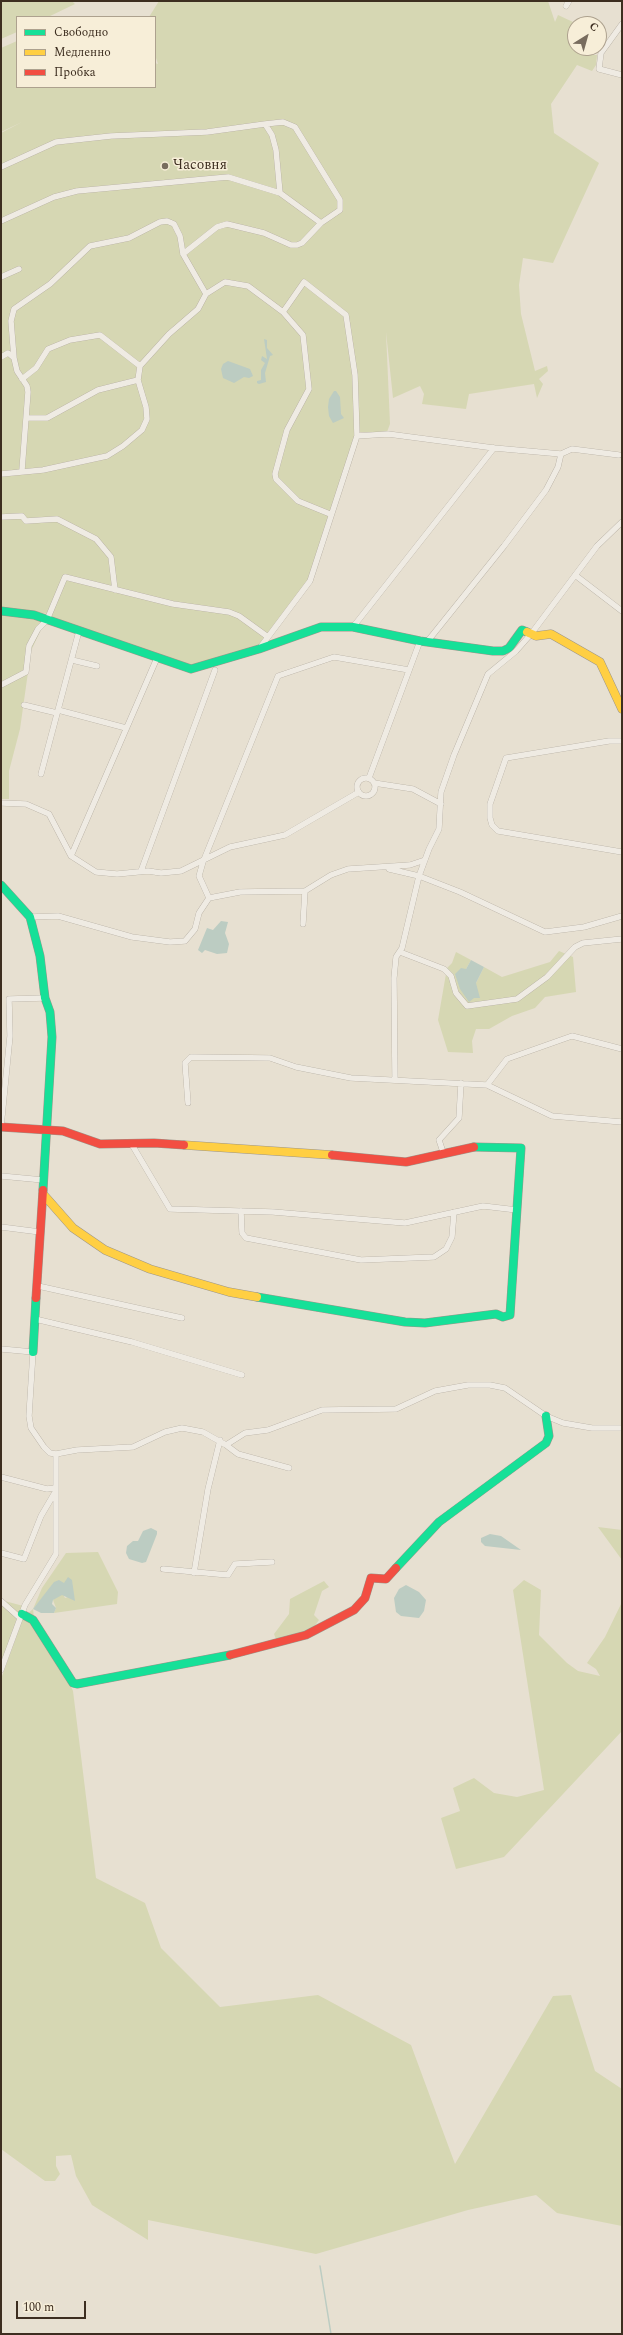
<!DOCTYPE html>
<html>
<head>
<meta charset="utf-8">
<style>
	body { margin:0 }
	#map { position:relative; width:623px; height:2335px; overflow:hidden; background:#e7e0d1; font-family:Spectral,serif }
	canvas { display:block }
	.frame { position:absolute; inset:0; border:2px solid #3d2e20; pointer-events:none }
	.legend { position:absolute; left:16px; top:16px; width:140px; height:72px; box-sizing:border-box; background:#f7eed8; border:1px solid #ada18e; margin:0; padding:5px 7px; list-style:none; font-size:12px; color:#3d2e20 }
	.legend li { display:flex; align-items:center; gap:8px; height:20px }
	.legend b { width:20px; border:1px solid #ada18e }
	.north { position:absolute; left:567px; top:16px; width:40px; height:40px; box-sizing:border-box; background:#f7eed8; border:1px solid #ada18e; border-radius:50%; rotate:37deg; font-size:11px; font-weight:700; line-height:16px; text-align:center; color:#3d2e20 }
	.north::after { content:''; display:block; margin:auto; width:14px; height:18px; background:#786c5e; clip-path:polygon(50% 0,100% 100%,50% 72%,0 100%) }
	.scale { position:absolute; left:16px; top:2301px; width:70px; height:18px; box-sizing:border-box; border:2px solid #3d2e20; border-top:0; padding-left:5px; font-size:12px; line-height:14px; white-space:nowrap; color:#3d2e20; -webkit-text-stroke:3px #f7eed8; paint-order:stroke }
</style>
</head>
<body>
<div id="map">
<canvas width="623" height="2335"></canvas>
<div class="frame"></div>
<ul class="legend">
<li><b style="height:5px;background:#16e098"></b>Свободно</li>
<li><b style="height:5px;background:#ffcf43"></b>Медленно</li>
<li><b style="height:5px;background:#f24e42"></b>Пробка</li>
</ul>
<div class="north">С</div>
<div class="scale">100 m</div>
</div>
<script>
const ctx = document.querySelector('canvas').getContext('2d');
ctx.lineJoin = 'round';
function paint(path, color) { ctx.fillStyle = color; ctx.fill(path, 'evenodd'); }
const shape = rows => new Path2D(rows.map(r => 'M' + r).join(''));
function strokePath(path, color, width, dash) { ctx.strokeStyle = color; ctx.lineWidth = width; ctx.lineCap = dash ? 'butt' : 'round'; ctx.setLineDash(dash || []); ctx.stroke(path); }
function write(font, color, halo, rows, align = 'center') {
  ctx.font = font + ' Spectral,serif'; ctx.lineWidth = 3; ctx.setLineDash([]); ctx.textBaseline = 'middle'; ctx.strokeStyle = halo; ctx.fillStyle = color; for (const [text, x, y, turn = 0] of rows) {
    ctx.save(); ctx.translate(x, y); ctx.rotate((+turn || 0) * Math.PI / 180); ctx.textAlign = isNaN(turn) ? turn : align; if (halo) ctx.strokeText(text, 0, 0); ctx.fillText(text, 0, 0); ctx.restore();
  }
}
paint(shape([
	[1,1,72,1,75,4,48,17,17,17,17,32,1,39],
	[159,1,548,1,555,22,558,15,573,22,575,48,594,48,591,55,597,55,596,65,592,71,577,65,551,104,554,133,599,163,553,263,523,258,519,285,521,314,535,371,547,366,548,371,539,379,543,384,537,398,534,384,469,394,466,409,422,404,424,394,420,386,393,398,386,332,390,424,387,432,360,432,311,579,260,645,193,666,56,621,50,614,1,608,1,133,22,122,1,132,1,48,17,41,17,87,155,87,155,63,158,64,155,55,155,17,149,17],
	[1,613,33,618,44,623,31,651,20,729,9,771,9,799,1,799],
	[559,951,573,957,576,992,545,997,535,1008,512,1016,489,1029,476,1029,472,1041,473,1053,448,1052,438,1020,447,968,452,963,456,952,471,960,466,969,476,983,484,967,502,977,550,962],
	[598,1527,622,1530,622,1560],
	[98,1552,118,1592,117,1604,54,1613,56,1608,53,1600,57,1596,63,1594,65,1598,74,1595,71,1588,64,1583,45,1595,33,1609,35,1625,69,1682,73,1691,96,1878,145,1903,161,1948,220,2007,318,1995,411,2045,455,2164,553,1996,571,1995,595,2071,622,2089,622,2226,557,2213,536,2195,468,2210,316,2254,148,2220,148,2240,92,2205,76,2176,71,2155,56,2156,56,2166,60,2174,55,2181,45,2181,1,2149,1,1679,23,1618,33,1609,42,1588,66,1553],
	[524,1580,541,1590,539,1635,567,1663,578,1671,600,1676,596,1669,587,1663,605,1637,622,1602,622,1731,504,1857,456,1869,441,1818,460,1811,453,1788,474,1778,494,1793,517,1797,544,1790,513,1590],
	[324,1581,329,1587,322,1591,314,1615,319,1620,311,1631,277,1642,274,1634,289,1614,290,1599],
	[1,1600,27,1607,1,1665]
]), '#d6d7b3');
paint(shape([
	[264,339,267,340,267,348,273,355,270,356,265,373,266,382,259,384,257,383,257,381,261,380,261,370,265,363,261,360,262,356,267,359],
	[228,361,250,369,253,376,249,378,244,377,234,383,223,378,221,369,223,364],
	[334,391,336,391,340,397,341,414,344,418,333,423,329,416,328,407,329,399],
	[221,921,228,922,225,933,229,944,227,953,217,954,205,950,202,953,198,950,207,928,213,930],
	[471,960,484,967,476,983,480,998,474,998,469,1002,460,989,455,974,461,968,466,969],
	[151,1528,157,1531,157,1534,146,1562,142,1563,129,1559,126,1553,127,1546,133,1541,138,1541,143,1531],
	[490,1534,501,1536,521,1550,485,1546,481,1542,481,1538],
	[68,1577,72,1580,75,1601,62,1595,53,1600,52,1604,56,1608,54,1613,41,1613,33,1609,54,1582,59,1580,64,1583],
	[406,1585,419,1592,426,1600,424,1611,419,1618,401,1616,396,1612,394,1598,399,1589]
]), '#bcccc2');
strokePath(shape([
	[320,2266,331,2334]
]), '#bcccc2', 1.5);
const street = shape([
	[566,6,569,1],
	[622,24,601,53,599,69,622,75],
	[1,167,56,142,111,136,207,132,265,124,272,135,276,150,280,193],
	[1,221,54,197,77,191,228,177,280,193,321,223],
	[183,254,217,227,227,224,264,233,291,245,297,245,302,243,321,223,340,210,340,200,295,127,283,122,265,124],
	[1,277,19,269],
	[1,357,8,353,14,358,11,321,14,309,50,284,90,246,129,238,160,222,167,221,174,224,180,236,183,254,206,294],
	[14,358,17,371,27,386,28,392,22,470],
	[22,379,36,368,48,349,70,340,100,335,140,366],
	[27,418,47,418,98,390,138,380],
	[357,436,388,434,494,448,561,454,572,449,619,455],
	[1,474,43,470,107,456,123,446,142,430,147,419,146,407,138,380,140,366,169,334,198,309,206,294,225,282,248,286,283,312,303,335,309,389,287,430,275,474,276,479,298,501,330,514],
	[1,517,22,516,26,521,57,519,96,539,111,557,115,590],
	[575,575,622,611],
	[353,627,494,448],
	[427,642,504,546,546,490,558,467,561,454],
	[259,649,310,581,357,436,355,375,346,315,304,282,283,312],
	[72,660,97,666],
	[1,685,26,672,29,646,38,629,47,620,65,577,173,604,229,612,239,616,268,637],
	[24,705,57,713],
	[58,710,126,728],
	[622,741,609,741,506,758,490,804,490,818,492,825,498,831,622,852],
	[41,774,79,631],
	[369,778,420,641],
	'357 787a9 9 0 1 1 18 0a9 9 0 1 1-18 0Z',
	[374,783,413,789,441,804],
	[1,803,26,804,49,814,71,856,96,872,117,874,148,871,161,873,181,871,230,847,285,835,359,792],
	[71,856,157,658],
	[389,869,419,876,460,892,545,932,584,927,622,916],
	[141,871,215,670],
	[209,898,199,876,203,862,278,676,334,657,409,670],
	[30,917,58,916,132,937,170,942,185,941,195,929,199,913,209,898,240,892,305,891,331,875,348,869,410,865,425,860],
	[303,924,305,891],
	[400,952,444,969,451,976,456,993,467,1006,517,999,547,977,575,947,583,943,622,939],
	[395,1079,394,978,396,957,402,948,419,876,429,849,439,829,441,792,454,755,488,674,516,651,531,634,597,546,622,522],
	[487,1085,507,1059,572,1036,622,1049],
	[188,1103,185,1063,191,1057,270,1058,296,1067,351,1078,487,1085,552,1116,622,1122],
	[1,1127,10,1036,9,999,45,998],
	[131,1143,170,1209,273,1212,405,1223,483,1206,517,1210],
	[442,1149,439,1140,459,1118,461,1083],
	[1,1176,43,1180],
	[241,1211,242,1233,246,1238,361,1260,434,1257,446,1249,452,1237,454,1212],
	[1,1227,40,1232],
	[38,1286,182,1318],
	[35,1319,132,1342,242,1375],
	[1,1349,33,1352,29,1416,31,1428,44,1447,50,1453,56,1454,77,1450,133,1447,165,1432,182,1428,203,1432,226,1445,245,1433,268,1430,322,1410,396,1409,435,1391,468,1385,490,1385,505,1388,546,1416,563,1423,592,1428,622,1428],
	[226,1445,238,1454,289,1468],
	[1,1477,47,1489,55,1488],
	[1,1553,24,1559,41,1516,54,1494],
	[163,1569,228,1575,235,1564,272,1562],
	[194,1573,208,1489,220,1440],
	[1,1601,20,1618],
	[1,1670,25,1605,56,1554,56,1454]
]);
const fast = shape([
	[1,611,34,615,191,669,259,649,321,627,353,627,420,641,493,651,503,651,509,648,522,630,527,632],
	[1,885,30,917,40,956,45,998,50,1012,52,1037,43,1190],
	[257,1297,405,1322,425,1323,496,1314,503,1317,510,1315,521,1148,474,1147],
	[33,1352,36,1298],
	[396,1568,439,1522,546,1443,549,1436,546,1416],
	[22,1614,33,1620,73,1683,77,1684,230,1655]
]);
const slow = shape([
	[527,632,536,636,551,634,600,662,622,709],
	[184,1145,332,1155],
	[43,1194,73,1228,105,1250,150,1269,229,1292,257,1297]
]);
const jam = shape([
	[1,1127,63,1131,100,1144,154,1143,184,1145],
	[332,1155,406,1162,474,1147],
	[36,1298,43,1190],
	[230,1655,306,1635,354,1610,365,1598,371,1578,386,1579,396,1568]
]);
strokePath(street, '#ada599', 6);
strokePath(fast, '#9c958a', 9);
strokePath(slow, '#9c958a', 9);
strokePath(jam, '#9c958a', 9);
strokePath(street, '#efebe3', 5.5);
strokePath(fast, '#16e098', 8);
strokePath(slow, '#ffcf43', 8);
strokePath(jam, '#f24e42', 8);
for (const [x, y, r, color] of [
	[165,166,4,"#786c5e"]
]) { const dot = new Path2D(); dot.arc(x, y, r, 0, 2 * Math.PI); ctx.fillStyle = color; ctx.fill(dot); strokePath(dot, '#f7eed8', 1.5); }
write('14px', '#3d2e20', '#f7eed8', [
	["Часовня",173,166]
], 'left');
</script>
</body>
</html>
